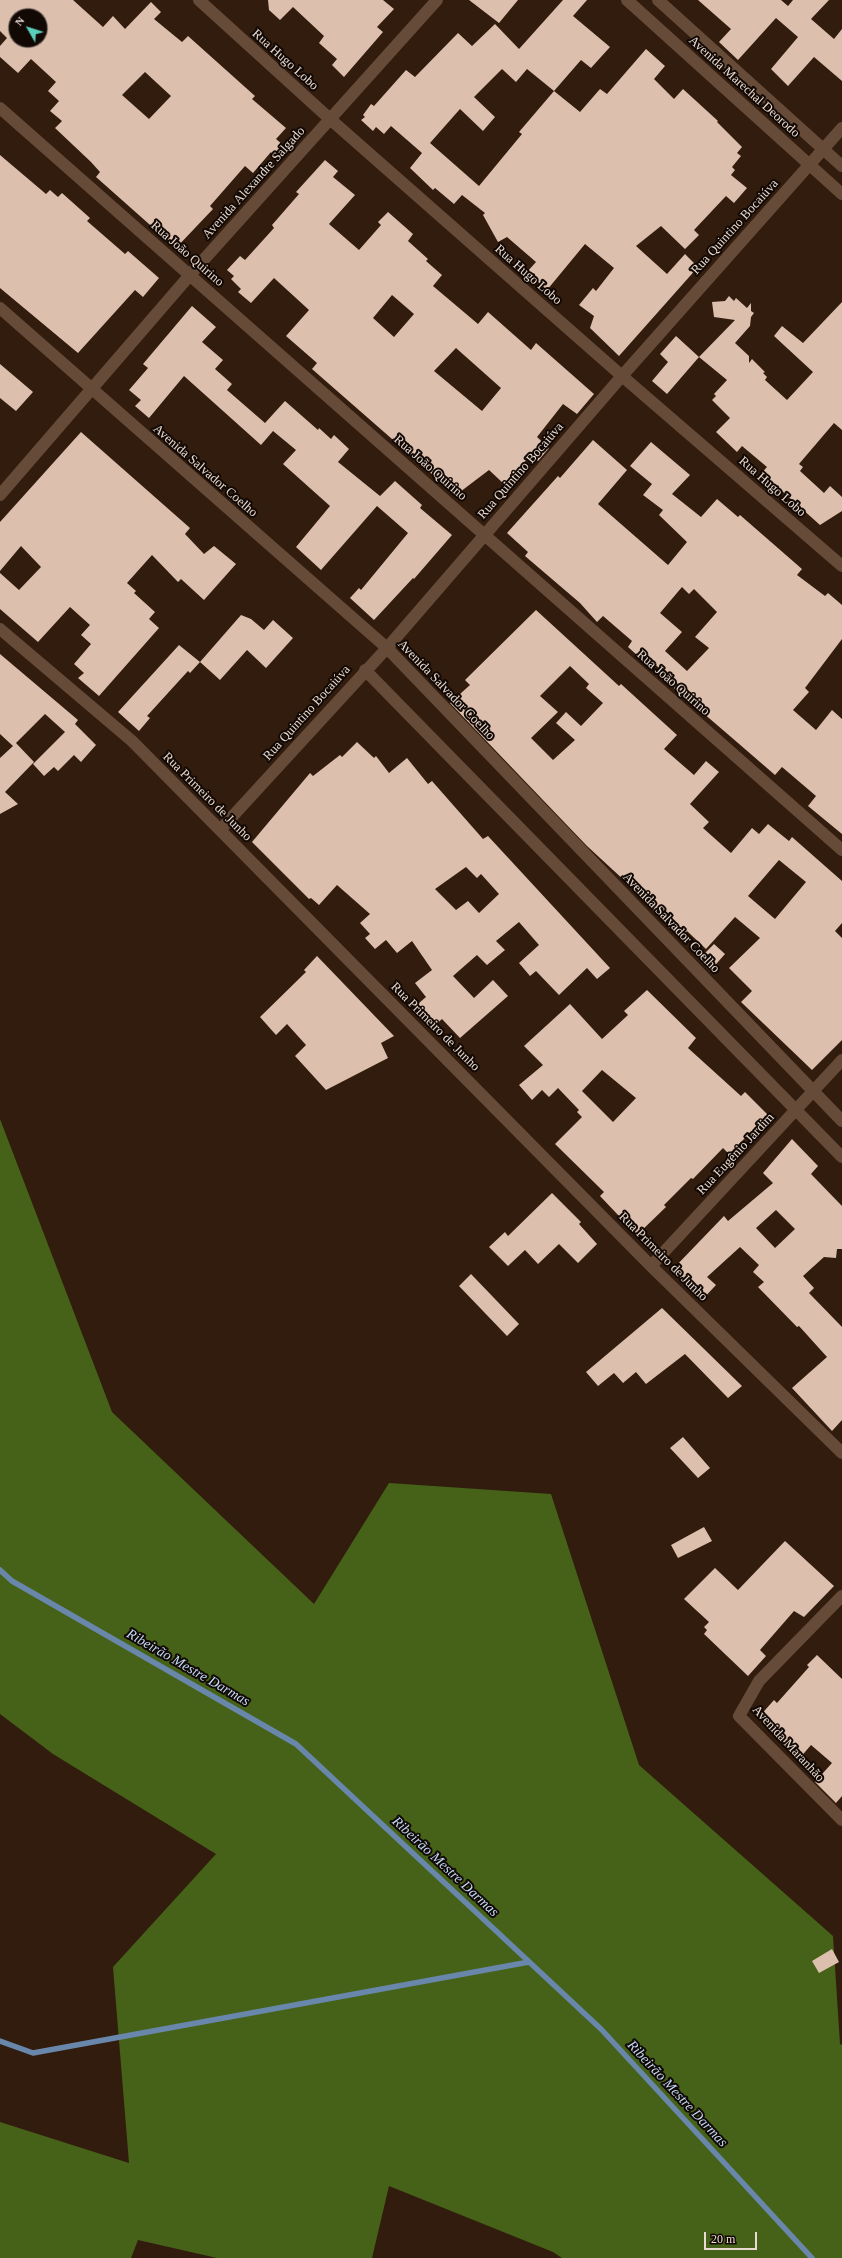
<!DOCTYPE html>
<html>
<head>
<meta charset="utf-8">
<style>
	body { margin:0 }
	#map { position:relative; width:842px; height:2258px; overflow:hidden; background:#311c0e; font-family:Georgia,serif }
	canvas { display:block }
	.north { position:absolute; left:8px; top:8px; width:40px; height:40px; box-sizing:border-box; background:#120904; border:1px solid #685d56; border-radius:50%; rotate:309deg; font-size:11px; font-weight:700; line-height:16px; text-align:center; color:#eadbd2 }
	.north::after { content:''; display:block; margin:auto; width:14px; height:18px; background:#5bcebc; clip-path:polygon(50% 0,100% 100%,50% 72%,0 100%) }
	.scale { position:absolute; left:704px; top:2232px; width:53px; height:18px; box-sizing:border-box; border:2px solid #eadbd2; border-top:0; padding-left:5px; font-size:12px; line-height:14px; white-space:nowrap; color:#eadbd2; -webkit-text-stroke:3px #120904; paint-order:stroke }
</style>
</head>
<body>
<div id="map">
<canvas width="842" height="2258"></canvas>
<div class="north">N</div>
<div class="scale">20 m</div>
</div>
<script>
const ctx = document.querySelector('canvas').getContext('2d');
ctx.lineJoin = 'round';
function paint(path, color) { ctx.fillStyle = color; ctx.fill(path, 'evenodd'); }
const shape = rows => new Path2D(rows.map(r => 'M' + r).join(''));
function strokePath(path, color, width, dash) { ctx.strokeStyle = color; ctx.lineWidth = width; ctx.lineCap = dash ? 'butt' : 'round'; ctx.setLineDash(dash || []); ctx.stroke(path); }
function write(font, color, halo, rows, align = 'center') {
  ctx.font = font + ' Georgia,serif'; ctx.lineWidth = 4; ctx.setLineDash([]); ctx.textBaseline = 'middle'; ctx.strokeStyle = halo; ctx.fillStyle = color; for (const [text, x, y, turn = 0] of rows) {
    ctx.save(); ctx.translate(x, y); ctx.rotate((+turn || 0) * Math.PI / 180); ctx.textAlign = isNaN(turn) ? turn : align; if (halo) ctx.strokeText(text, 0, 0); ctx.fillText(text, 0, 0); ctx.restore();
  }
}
paint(shape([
	[0,1119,112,1412,314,1604,389,1483,551,1494,639,1765,833,1936,840,2044,842,2045,842,2258,562,2258,553,2252,389,2186,372,2258,217,2258,138,2240,131,2258,0,2258,0,2122,129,2163,113,1967,216,1854,53,1754,0,1714]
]), '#466218');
strokePath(shape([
	[0,1570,12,1581,296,1744,601,2029,812,2258],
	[0,2041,33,2053,529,1962]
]), '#6986ab', 5.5);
paint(shape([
	[0,0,73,0,103,27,113,16,125,29,151,2,161,12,154,19,182,42,188,36,255,96,252,99,286,128,276,139,283,145,273,155,271,152,253,173,245,166,210,206,213,209,176,248,96,177,100,172,91,162,55,128,62,121,50,111,59,101,48,91,56,82,31,59,18,73,0,57,0,46,7,38,0,31],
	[16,16,40,16,40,40,16,40],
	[145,72,171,96,149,119,122,95],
	[268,0,383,0,394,9,377,27,383,32,344,77,332,65,337,59,319,43,324,36,293,7,280,20,269,10],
	[469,0,518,0,499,23],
	[563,0,587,0,573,16,610,47,591,68,581,60,554,91,580,112,600,89,607,94,646,49,665,66,654,79,674,99,683,89,718,121,717,122,742,147,737,153,741,156,732,167,735,170,731,175,747,188,734,203,726,196,694,230,699,235,685,249,661,226,636,246,667,274,685,254,698,267,619,356,590,328,594,316,579,305,593,288,596,291,614,268,585,244,547,290,527,272,536,262,507,237,498,242,483,215,485,213,462,195,454,204,435,188,433,190,410,168,422,153,391,126,384,134,376,127,373,131,361,120,365,117,363,115,371,104,374,106,406,70,415,77,458,33,472,46,495,24,519,49],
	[502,69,516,82,527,69,554,91,519,132,522,134,479,186,430,143,460,109,483,131,495,117,474,97],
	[698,0,781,0,788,6,793,0,829,0,811,19,834,39,842,29,842,81,814,57,788,86,771,69,798,37,776,18,738,60,719,42,731,29],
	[0,155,46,194,50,190,58,197,62,193,90,218,87,221,125,254,128,251,159,278,143,297,135,290,78,353,0,288],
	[325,160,338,171,333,177,355,195,329,224,359,250,381,225,378,222,388,212,413,234,408,241,428,259,426,261,442,275,433,286,478,324,488,312,531,350,536,343,594,394,577,414,563,404,537,437,549,448,538,461,531,455,504,484,489,470,456,495,312,369,317,363,286,336,309,310,274,278,251,303,238,292,241,289,231,279,234,276,227,270,240,256,245,260,274,228,272,225,299,194,296,192],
	[392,295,414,314,394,337,373,318],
	[456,348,501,388,482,411,434,371],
	[729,296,734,301,736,298,747,308,751,303,751,311,754,313,751,317,750,326,735,343,749,356,749,363,752,359,765,372,763,373,767,377,765,380,787,400,813,372,774,336,782,326,803,343,842,302,842,430,834,423,799,464,803,467,800,471,824,493,830,486,842,497,842,511,820,525,782,491,778,496,757,478,767,467,742,446,737,452,716,432,730,418,712,400,716,396,714,394,727,380,699,357,735,320,714,317,712,302,725,301],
	[192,306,216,327,202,342,223,360,215,369,232,384,227,390,265,423,285,401,318,430,319,428,331,439,334,435,349,449,338,462,380,496,395,481,422,505,420,508,452,535,414,579,413,578,374,620,350,598,359,588,361,590,408,533,377,506,321,570,296,547,330,506,283,464,296,450,273,431,261,445,184,376,149,418,135,406,141,400,129,390,148,368,143,364],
	[676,336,699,357,667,394,652,381,668,362,660,354],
	[0,364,33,392,16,411,0,398],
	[81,432,190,528,185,534,204,554,214,546,236,564,204,600,181,579,178,582,152,555,127,583,136,591,134,593,155,612,149,619,159,628,99,696,78,678,84,673,74,664,91,644,81,635,90,625,70,607,38,642,0,609,0,573,19,590,41,567,21,546,0,571,0,522],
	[593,440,627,470,598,504,668,565,687,542,659,515,663,510,643,495,652,484,630,466,651,442,690,475,672,494,701,517,717,499,738,517,740,515,802,569,797,575,825,596,828,593,842,605,842,639,805,688,809,692,793,710,816,730,832,710,842,719,842,834,808,806,816,796,782,767,775,775,738,743,674,688,678,684,651,661,648,665,628,647,632,641,603,616,597,622,580,603,525,556,528,552,507,533,558,476,560,478],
	[682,587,689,594,694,589,717,612,695,637,709,648,687,671,665,651,682,632,660,613],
	[536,610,619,686,621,684,677,735,664,749,694,775,706,761,719,772,690,804,709,822,703,828,731,853,752,828,759,834,768,824,789,841,792,837,842,881,842,923,835,931,842,938,842,1040,812,1070,741,1002,752,991,729,968,760,938,735,917,706,949,687,931,684,935,677,929,674,933,639,894,587,846,450,703,470,685,465,680],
	[570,666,589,684,586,688,603,703,581,726,566,712,556,723,575,740,553,760,531,738,558,712,540,696],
	[779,860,806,882,775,919,748,896],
	[241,615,251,619,264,630,273,620,293,638,266,668,247,650,220,680,200,662],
	[179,645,200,662,190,673,188,671,147,716,150,718,139,731,118,712],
	[0,654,78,720,75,724,96,745,81,762,74,755,58,771,54,767,44,776,33,764,65,732,45,714,16,743,34,762,5,792,18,804,0,814,0,758,13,746,0,734],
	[357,742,374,758,376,756,389,773,407,758,428,784,432,781,483,839,488,836,610,968,597,979,587,968,559,995,536,971,530,976,519,963,539,945,519,922,496,941,505,950,487,965,477,955,453,976,474,998,493,980,508,996,460,1038,442,1019,432,1028,412,1009,426,997,415,983,432,970,412,941,397,953,386,940,375,949,365,938,370,934,360,923,370,914,337,885,319,905,311,898,309,899,252,842,310,773,313,776,340,755,342,757],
	[466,867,477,878,481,874,499,894,479,913,468,901,456,910,435,889],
	[714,944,725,954,710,971,699,959],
	[317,956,394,1036,381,1043,388,1058,326,1090,295,1056,306,1045,287,1024,276,1035,260,1017,306,972,304,970],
	[647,990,696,1038,688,1048,741,1096,745,1092,768,1115,729,1154,723,1148,693,1179,691,1178,664,1205,666,1207,637,1235,600,1196,604,1192,555,1144,582,1117,577,1112,579,1110,558,1088,549,1097,542,1090,532,1100,519,1085,543,1065,524,1046,570,1004,602,1039,628,1015,624,1011],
	[602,1070,636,1098,613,1122,582,1091],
	[792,1139,818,1166,811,1174,842,1206,842,1249,837,1249,836,1258,824,1257,803,1276,814,1288,809,1293,842,1327,842,1420,832,1431,792,1388,827,1357,799,1326,797,1327,758,1287,764,1282,753,1272,759,1265,740,1247,707,1277,716,1285,702,1300,672,1270,724,1216,728,1221,773,1183,763,1173],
	[776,1210,795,1229,775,1248,756,1228],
	[552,1193,581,1222,579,1224,597,1244,578,1263,559,1244,538,1264,525,1250,508,1266,489,1247,505,1232,508,1236],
	[471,1274,519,1324,507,1336,459,1286],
	[662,1308,742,1386,728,1398,685,1354,646,1384,636,1372,623,1383,614,1373,598,1386,586,1372],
	[683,1437,710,1468,698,1478,670,1448],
	[704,1527,712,1541,678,1558,671,1545],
	[785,1541,834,1586,804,1617,794,1611,760,1650,766,1656,748,1676,704,1634,707,1630,704,1627,709,1622,684,1599,715,1568,738,1590],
	[817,1655,842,1679,842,1796,836,1803,815,1782,832,1763,811,1745,799,1759,769,1729,773,1725,758,1718,774,1700,777,1703,809,1667,807,1665],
	[832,1949,839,1962,819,1973,812,1961]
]), '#ddbfae');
strokePath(shape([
	[199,0,330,119,622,376,842,566],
	[627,0,842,194],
	[658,0,842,166],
	[0,108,842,850],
	[0,308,387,648,842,1121],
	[0,495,190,275,437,0],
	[0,629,132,741,651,1266,842,1453],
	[365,670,842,1157],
	[220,830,387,648,622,376,842,128],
	[651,1266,842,1060],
	[842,1596,759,1681,739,1716,842,1820]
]), '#664b38', 12);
write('13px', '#eadbd2', '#120904', [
	["Rua Hugo Lobo",285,60,42],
	["Avenida Marechal Deorodo",744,87,42],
	["Avenida Alexandre Salgado",254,183,-48],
	["Rua Quintino Bocaiúva",735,227,-48],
	["Rua João Quirino",187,254,41],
	["Rua Hugo Lobo",528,275,41],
	["Rua João Quirino",430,468,41],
	["Avenida Salvador Coelho",205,471,41],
	["Rua Quintino Bocaiúva",521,471,-49],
	["Rua Hugo Lobo",772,487,41],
	["Rua João Quirino",673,683,41],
	["Avenida Salvador Coelho",446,690,46],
	["Rua Quintino Bocaiúva",307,713,-48],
	["Rua Primeiro de Junho",207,797,45],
	["Avenida Salvador Coelho",671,923,46],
	["Rua Primeiro de Junho",435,1027,45],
	["Rua Eugênio Jardim",736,1154,-47],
	["Rua Primeiro de Junho",663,1257,45],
	["Avenida Maranhão",788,1744,47]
]);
write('italic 14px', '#c1dcfd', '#120904', [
	["Ribeirão Mestre Darmas",188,1668,30],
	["Ribeirão Mestre Darmas",445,1867,43],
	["Ribeirão Mestre Darmas",677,2094,47]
]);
</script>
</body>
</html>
